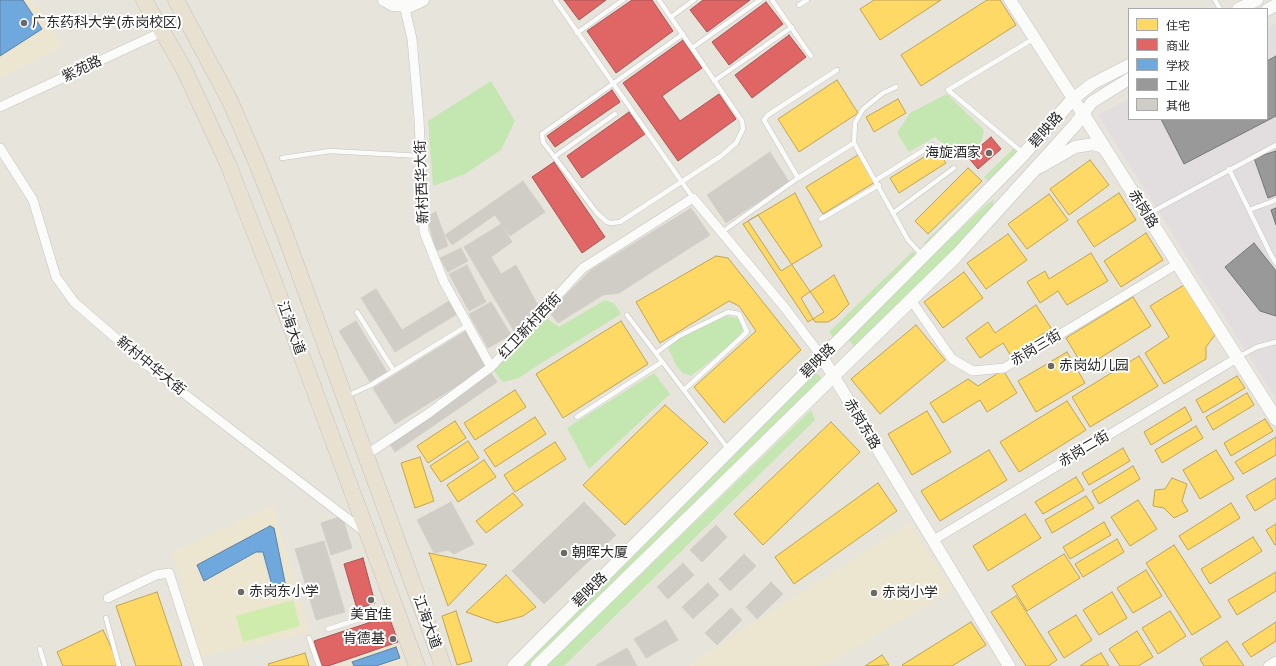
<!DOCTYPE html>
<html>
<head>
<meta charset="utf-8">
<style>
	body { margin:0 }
	#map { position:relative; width:1276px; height:666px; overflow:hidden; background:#e7e4dc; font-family:Inter,"Noto Sans SC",sans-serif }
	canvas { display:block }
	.legend { position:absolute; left:1128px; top:8px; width:140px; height:112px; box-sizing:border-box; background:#fff; border:1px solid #a9a9a9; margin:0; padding:5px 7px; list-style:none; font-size:12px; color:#282828 }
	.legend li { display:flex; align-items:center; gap:8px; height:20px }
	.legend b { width:20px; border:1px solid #a9a9a9 }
</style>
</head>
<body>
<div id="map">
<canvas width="1276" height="666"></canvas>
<ul class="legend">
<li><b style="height:11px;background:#ffd966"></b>住宅</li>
<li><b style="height:11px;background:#e06666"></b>商业</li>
<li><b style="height:11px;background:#6fa8dc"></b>学校</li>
<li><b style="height:11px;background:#999"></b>工业</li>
<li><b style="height:11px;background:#d0cdc7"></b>其他</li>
</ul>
</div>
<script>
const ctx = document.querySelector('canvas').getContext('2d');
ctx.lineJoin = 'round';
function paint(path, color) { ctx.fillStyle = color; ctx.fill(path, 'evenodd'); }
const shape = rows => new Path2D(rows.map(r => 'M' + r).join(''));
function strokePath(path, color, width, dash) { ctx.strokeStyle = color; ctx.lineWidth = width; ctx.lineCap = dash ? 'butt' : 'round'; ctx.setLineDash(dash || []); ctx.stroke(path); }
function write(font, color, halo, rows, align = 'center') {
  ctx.font = font + ' Inter,"Noto Sans SC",sans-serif'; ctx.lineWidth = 4; ctx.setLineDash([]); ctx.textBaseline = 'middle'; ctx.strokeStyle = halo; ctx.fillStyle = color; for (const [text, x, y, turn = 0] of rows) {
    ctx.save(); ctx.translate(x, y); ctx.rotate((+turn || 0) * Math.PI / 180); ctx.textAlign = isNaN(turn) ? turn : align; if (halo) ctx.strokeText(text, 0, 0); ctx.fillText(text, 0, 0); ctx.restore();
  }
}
paint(shape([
	[1276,23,1276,399,1098,115,1129,99,1129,119,1267,119,1267,27]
]), '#e2dee0');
paint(shape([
	[0,0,33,0,63,46,0,78],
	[273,505,310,632,200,657,173,552],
	[910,523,953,589,825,666,691,666,689,664],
	[398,643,406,666,333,666]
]), '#ece5cf');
paint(shape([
	[491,81,515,121,501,150,465,174,433,186,428,121],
	[947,94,984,130,982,140,978,145,970,145,956,154,935,137,909,152,897,133,910,113],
	[1015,147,1022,155,927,246,924,243,988,181,984,177],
	[994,200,990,214,857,349,846,337,987,204],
	[913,251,918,257,836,340,829,332],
	[605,300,614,303,621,314,535,367,519,378,503,382,494,371,501,358,546,318,559,327],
	[724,316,737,318,744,328,736,341,691,376,683,373,677,367,668,348,679,338],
	[814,371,824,380,533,666,517,666],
	[654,373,670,394,589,469,567,428],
	[811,410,815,420,564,666,546,666]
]), '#c4e7b1');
paint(shape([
	[293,600,300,626,243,642,236,616]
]), '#d0ecad');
const homes = shape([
	[874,0,941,0,880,40,860,9,874,0],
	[987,0,1000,0,1016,25,921,86,901,55,987,0],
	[837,80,858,113,799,152,778,119,837,80],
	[898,99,906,113,874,132,866,117,898,99],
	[937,149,946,163,899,193,890,178,937,149],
	[858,155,875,182,823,214,806,187,858,155],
	[1090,160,1109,185,1069,215,1050,189,1090,160],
	[968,168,982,181,928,234,915,221,968,168],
	[795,193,822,246,781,271,748,221,795,193],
	[1119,193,1136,220,1094,247,1077,221,1119,193],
	[1049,194,1068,220,1027,249,1008,224,1049,194],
	[758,215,824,312,808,322,743,224,758,215],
	[1146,233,1163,260,1121,287,1104,261,1146,233],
	[1008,234,1027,260,986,289,967,263,1008,234],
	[1091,253,1108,281,1067,305,1058,291,1040,303,1027,282,1045,271,1049,279,1091,253],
	[716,256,728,258,801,350,724,423,694,387,756,331,739,306,729,301,660,343,636,302,716,256],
	[964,272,983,298,943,328,924,302,964,272],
	[834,275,849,304,836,317,828,322,815,322,801,298,834,275],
	[1184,285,1215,335,1206,347,1206,359,1164,384,1145,353,1169,337,1150,306,1184,285],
	[1133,297,1151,326,1084,368,1066,338,1133,297],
	[1036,305,1051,328,1011,356,1003,343,980,358,966,338,988,322,995,333,1036,305],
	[621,321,648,364,563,418,536,374,621,321],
	[916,325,945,360,880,414,851,379,916,325],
	[1067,352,1085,383,1036,412,1018,381,1067,352],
	[1139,356,1158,386,1090,427,1072,397,1139,356],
	[1003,370,1017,393,987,412,980,400,943,423,930,403,968,379,978,386,1003,370],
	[1237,376,1245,388,1203,413,1196,400,1237,376],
	[515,390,526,407,475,440,464,423,515,390],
	[1247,393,1254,405,1213,430,1206,417,1247,393],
	[1067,401,1086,430,1019,472,1000,442,1067,401],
	[665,405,708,443,625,525,583,485,665,405],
	[1185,407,1192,420,1151,445,1144,432,1185,407],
	[927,411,951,452,912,475,888,434,927,411],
	[535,417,546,434,495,467,484,450,535,417],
	[1265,419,1273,431,1231,456,1224,443,1265,419],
	[455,421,466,438,428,463,417,446,455,421],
	[831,422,860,452,763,545,734,514,831,422],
	[1196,426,1203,438,1162,463,1155,450,1196,426],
	[1276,437,1276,455,1243,474,1235,462,1276,437],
	[468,441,479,458,441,482,430,466,468,441],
	[555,442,566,459,515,492,504,475,555,442],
	[1123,448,1130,461,1089,485,1082,473,1123,448],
	[989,450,1007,480,940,521,921,491,989,450],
	[1216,450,1234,479,1200,499,1183,470,1216,450],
	[420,457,434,501,415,508,401,463,420,457],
	[484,460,496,477,458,502,447,485,484,460],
	[1133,466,1140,479,1099,504,1092,491,1133,466],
	[1076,477,1084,490,1043,514,1035,502,1076,477],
	[1172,478,1187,484,1182,501,1188,511,1174,518,1164,508,1153,506,1155,490,1165,489,1172,478],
	[1276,478,1276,498,1255,511,1246,496,1276,478],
	[878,483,897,511,794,584,775,557,878,483],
	[513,493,523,505,486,533,476,521,513,493],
	[1086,496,1094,508,1052,533,1045,520,1086,496],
	[1138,500,1157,529,1130,546,1111,517,1138,500],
	[1231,503,1240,518,1188,550,1179,536,1231,503],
	[1025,514,1041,538,988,571,973,546,1025,514],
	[1104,522,1111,535,1070,559,1063,547,1104,522],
	[1276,524,1276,544,1275,545,1266,530,1276,524],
	[1253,537,1262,551,1210,584,1201,569,1253,537],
	[1117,539,1124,552,1083,577,1075,564,1117,539],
	[1174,545,1221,617,1192,635,1146,563,1174,545],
	[429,553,487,565,448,606,429,553],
	[1064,554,1080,578,1027,611,1012,586,1064,554],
	[1146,570,1162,596,1133,613,1117,588,1146,570],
	[1276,572,1276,591,1237,615,1228,600,1276,572],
	[506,575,536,607,523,616,497,623,466,612,506,575],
	[157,592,182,666,136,666,116,606,157,592],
	[1112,592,1127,618,1099,635,1083,610,1112,592],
	[1016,596,1057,660,1048,666,1026,666,991,612,1016,596],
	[456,611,472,661,457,665,442,616,456,611],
	[1170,611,1186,636,1158,654,1142,628,1170,611],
	[1076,615,1092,640,1064,658,1048,632,1076,615],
	[971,622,986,645,952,666,903,666,902,665,971,622],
	[1276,622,1276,641,1251,657,1242,644,1276,622],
	[103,630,119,664,114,666,63,666,57,652,103,630],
	[1137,631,1153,657,1138,666,1120,666,1109,649,1137,631],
	[1227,641,1244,666,1204,666,1200,659,1227,641],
	[305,653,309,666,269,666,268,664,305,653],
	[1101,653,1109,666,1080,666,1089,660,1101,653],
	[882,655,889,665,865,666,882,655]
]);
paint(homes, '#ffd966');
strokePath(homes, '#bea453', 1);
const shops = shape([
	[564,0,606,0,579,20,564,0],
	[632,0,652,0,673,31,616,73,587,31,632,0],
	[703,0,750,0,707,32,690,10,703,0],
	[766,2,783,24,729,65,712,42,766,2],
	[789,35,806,57,752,98,735,75,789,35],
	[683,40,702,68,662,96,680,121,719,94,736,119,678,161,623,83,683,40],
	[612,90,620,102,555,147,547,136,612,90],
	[629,112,645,134,582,178,567,156,629,112],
	[991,137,1001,149,978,169,968,157,991,137],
	[554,162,605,237,582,253,532,177,554,162],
	[363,558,375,603,357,609,344,564,363,558],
	[389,616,398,642,328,666,322,666,314,641,389,616]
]);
paint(shops, '#e06666');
strokePath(shops, '#a95353', 1);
const schools = shape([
	[0,0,23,0,42,29,0,56,0,0],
	[270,526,274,528,286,587,273,589,263,552,256,552,204,581,197,565,270,526],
	[396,647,400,658,376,666,354,666,352,662,396,647]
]);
paint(schools, '#6fa8dc');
strokePath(schools, '#5a82a6', 1);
const industry = shape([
	[1276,56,1276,116,1184,164,1161,119,1267,119,1267,61,1276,56],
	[1276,151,1276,195,1268,198,1254,158,1276,151],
	[1276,208,1276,225,1271,210,1276,208],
	[1254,243,1276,271,1276,316,1260,311,1225,267,1254,243]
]);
paint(industry, '#999');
strokePath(industry, '#777', 1);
const building = shape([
	[770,152,789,182,726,223,707,195,770,152],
	[523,181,545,212,510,236,495,215,452,245,445,235,523,181],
	[691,208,710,235,619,293,603,295,558,323,549,312,591,270,691,208],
	[436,212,448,246,436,251,427,216,436,212],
	[501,224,512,242,491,257,501,274,516,265,540,309,514,331,464,247,501,224],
	[461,248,468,261,448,272,440,258,461,248],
	[467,265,486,302,469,311,449,274,467,265],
	[376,289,402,330,449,301,457,314,395,352,361,298,376,289],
	[491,302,511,335,488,348,469,314,491,302],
	[356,321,387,372,370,382,339,331,356,321],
	[466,331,488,367,395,424,373,388,466,331],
	[491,373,497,382,395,452,389,443,491,373],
	[451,502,474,544,454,554,448,550,434,553,417,520,451,502],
	[584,502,616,535,544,604,512,571,584,502],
	[342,516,352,548,331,555,321,523,342,516],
	[716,525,727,537,702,562,690,550,716,525],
	[324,541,345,612,316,620,295,549,324,541],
	[744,554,756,566,730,591,719,579,744,554],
	[683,563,694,575,668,599,657,587,683,563],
	[771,582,783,594,757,619,746,607,771,582],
	[708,583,719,595,693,619,682,607,708,583],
	[731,608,742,620,717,645,705,633,731,608],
	[666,620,678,640,646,658,634,639,666,620],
	[627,648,637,666,595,666,627,648]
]);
paint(building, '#d0cdc7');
strokePath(building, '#d2cfc8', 1);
const service = shape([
	[555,0,693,198],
	[659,0,742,121,743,129,736,143,721,156,620,222,611,223,607,222,597,213,543,142,542,134,683,34],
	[772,0,811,56],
	[1215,0,1220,9],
	[799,5,807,0],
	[671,17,694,0],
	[577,33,623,0],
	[692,48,760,0],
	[714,81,792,27],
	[854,143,855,123,863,109,883,93,896,87],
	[1023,153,948,90,1033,39],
	[554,157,615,114],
	[282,158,330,151,421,156],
	[1229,169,1271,255,1276,263],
	[798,178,764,120,768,115,837,70],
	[876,180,932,145],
	[1249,210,1276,200],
	[893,213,954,168],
	[1148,214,1276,145],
	[821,219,879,185],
	[722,232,798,178,854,143,908,240,922,255],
	[357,312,394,371],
	[627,315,729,450],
	[656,353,679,336,728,312,739,314,747,332,684,390],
	[1238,357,1257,347,1276,342],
	[347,396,371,385,468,325],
	[577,417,662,362],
	[106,618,119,666],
	[328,629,392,609],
	[309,638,319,666],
	[40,649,45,666]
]);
const minor = shape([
	[404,5,412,39,419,119,424,232,444,282,491,367],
	[0,107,164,31],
	[0,148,33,200,56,277,74,302,148,366,365,532],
	[911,300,952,359,973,371,1004,368,1177,264],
	[366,455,429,413,491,367,583,268,693,198,785,308,822,357],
	[932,541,1237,358],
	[108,598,156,575,169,573,199,666],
	[1268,666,1276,661]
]);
const tertiary = shape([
	[384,0,393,5,410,6,423,0],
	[1010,0,1083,114,1092,102,1129,79],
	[1238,9,1257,0],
	[1267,10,1276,5],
	[1073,99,1092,84,1129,65],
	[1040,167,1075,147,1094,144,1105,148],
	[822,357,1009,666]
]);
const secondary = shape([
	[514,666,969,210,1022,156,1073,99],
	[537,666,957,255,1075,125,1083,114,1276,419]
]);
const trunk = shape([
	[144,0,184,69,228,164,276,287,417,666],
	[176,0,230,101,256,161,283,229,443,666]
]);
strokePath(service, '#c3c3c3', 5.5);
strokePath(minor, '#c3c3c3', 10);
strokePath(tertiary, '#c3c3c3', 13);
strokePath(secondary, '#c3c3c3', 14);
strokePath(trunk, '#c3c2bf', 17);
strokePath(service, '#fbfbfa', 4.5);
strokePath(minor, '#fbfbfa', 9);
strokePath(tertiary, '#fbfbfa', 12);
strokePath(secondary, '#fbfbfa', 13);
strokePath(trunk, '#e8e0d1', 16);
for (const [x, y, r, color] of [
	[24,23,4,"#6b6a67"],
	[989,153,4,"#6b6a67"],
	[1051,366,4,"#6b6a67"],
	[564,553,4,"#6b6a67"],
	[241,592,4,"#6b6a67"],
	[874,593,4,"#6b6a67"],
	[371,600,4,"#6b6a67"],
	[393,639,4,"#6b6a67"]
]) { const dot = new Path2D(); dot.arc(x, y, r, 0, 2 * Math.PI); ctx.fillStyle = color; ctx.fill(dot); strokePath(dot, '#fff', 1.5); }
write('14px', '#282828', '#fff', [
	["广东药科大学(赤岗校区)",32,23],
	["海旋酒家",981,153,"right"],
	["赤岗幼儿园",1059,366],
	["朝晖大厦",572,553],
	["赤岗东小学",249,592],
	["赤岗小学",882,593],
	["美宜佳",371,615,"center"],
	["肯德基",385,639,"right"]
], 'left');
write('14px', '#282828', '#fff', [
	["紫苑路",82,69,-25],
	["碧映路",1046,130,-48],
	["新村西华大街",422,182,-92],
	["赤岗路",1143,209,58],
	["红卫新村西街",530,326,-47],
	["江海大道",291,328,70],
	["赤岗三街",1036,348,-31],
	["碧映路",818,361,-45],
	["新村中华大街",151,366,39],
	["赤岗东路",862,424,59],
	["赤岗二街",1084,449,-31],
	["碧映路",590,590,-45],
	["江海大道",427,622,70]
]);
</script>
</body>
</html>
